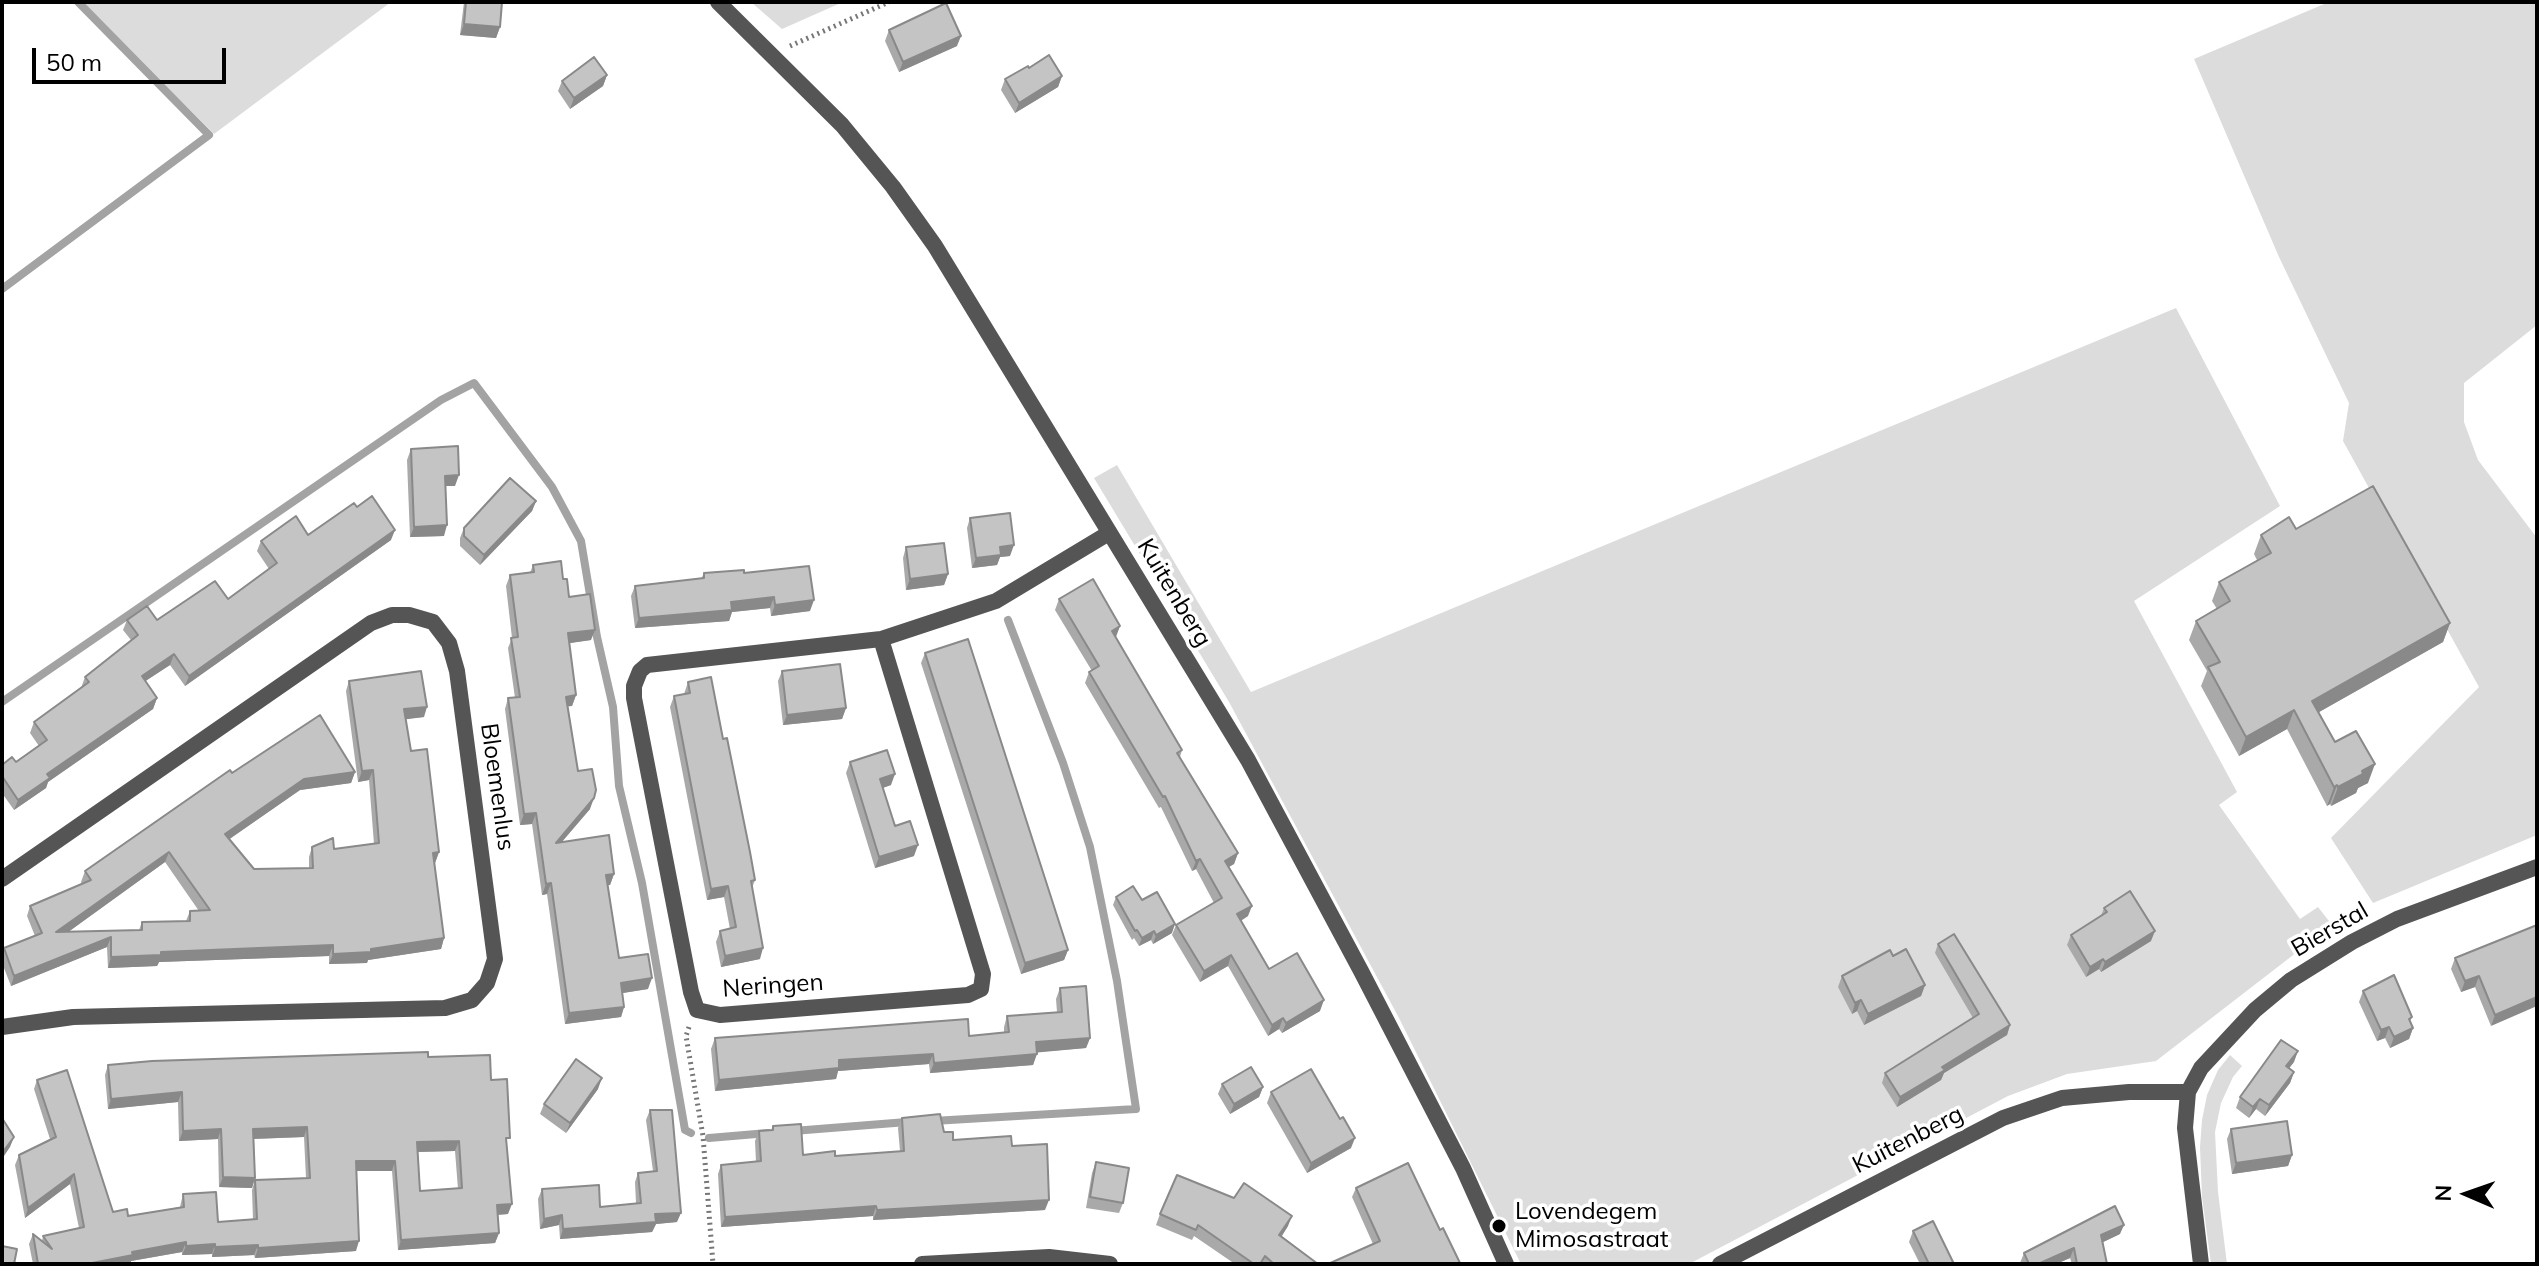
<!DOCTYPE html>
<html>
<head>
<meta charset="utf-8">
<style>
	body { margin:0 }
	#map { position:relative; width:2539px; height:1266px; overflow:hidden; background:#fff; font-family:Mulish,sans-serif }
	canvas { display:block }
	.frame { position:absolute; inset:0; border:4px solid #000; pointer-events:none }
	.north { position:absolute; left:2427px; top:1154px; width:80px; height:80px; -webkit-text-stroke:6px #fff; paint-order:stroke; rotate:272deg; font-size:22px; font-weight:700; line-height:32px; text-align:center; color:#000 }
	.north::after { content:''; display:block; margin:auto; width:28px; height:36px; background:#000; clip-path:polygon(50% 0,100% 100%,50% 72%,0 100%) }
	.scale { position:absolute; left:32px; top:48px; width:194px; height:36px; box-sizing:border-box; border:4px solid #000; border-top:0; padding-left:10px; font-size:24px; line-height:28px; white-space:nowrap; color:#000; -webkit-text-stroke:6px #fff; paint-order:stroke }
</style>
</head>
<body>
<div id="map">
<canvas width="2539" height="1266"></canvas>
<div class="frame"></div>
<div class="north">N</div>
<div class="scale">50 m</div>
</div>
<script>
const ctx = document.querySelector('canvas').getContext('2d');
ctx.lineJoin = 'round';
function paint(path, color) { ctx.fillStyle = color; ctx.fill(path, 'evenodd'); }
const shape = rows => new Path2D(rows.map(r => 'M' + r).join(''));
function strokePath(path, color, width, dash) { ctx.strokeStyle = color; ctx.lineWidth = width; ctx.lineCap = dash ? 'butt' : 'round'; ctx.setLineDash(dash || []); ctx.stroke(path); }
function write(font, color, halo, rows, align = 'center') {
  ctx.font = font + ' Mulish,sans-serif'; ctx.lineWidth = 7; ctx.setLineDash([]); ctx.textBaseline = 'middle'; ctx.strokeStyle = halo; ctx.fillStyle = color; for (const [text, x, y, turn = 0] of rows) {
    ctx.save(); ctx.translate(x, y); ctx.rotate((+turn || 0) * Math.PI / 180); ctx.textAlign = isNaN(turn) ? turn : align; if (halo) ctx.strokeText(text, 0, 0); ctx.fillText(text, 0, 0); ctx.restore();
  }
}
paint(shape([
	[83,2,391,2,214,134],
	[751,2,843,2,782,29],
	[2329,2,2537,2,2537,325,2464,383,2464,422,2478,460,2537,538,2537,835,2373,903,2331,838,2479,687,2343,441,2349,403,2279,257,2194,59],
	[2176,308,2280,506,2134,601,2237,792,2219,805,2300,919,2318,907,2332,925,2156,1061,2067,1074,2008,1096,1689,1264,1521,1264,1399,1018,1229,702,1094,478,1117,465,1251,692],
	[2230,1055,2242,1066,2233,1077,2221,1103,2215,1132,2218,1192,2227,1264,2211,1264,2202,1197,2200,1147,2202,1120,2207,1095,2218,1070]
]), '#dcdcdc');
strokePath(shape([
	[2,289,209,135,78,2],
	[2,702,441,400,474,383,552,487,581,541,597,637,613,707,619,786,642,883,685,1130,691,1133],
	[933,1121,1136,1109,1117,981,1090,847,1063,763,1008,620],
	[793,1131,907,1122],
	[709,1138,768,1133]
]), '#a3a3a3', 8);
strokePath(shape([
	[790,46,889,2],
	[689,1027,686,1036,703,1136,713,1264]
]), '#777', 5, [2, 4]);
strokePath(shape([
	[718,2,842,125,893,187,935,246,1248,760,1361,971,1463,1168,1506,1264],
	[881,639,983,974,981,989,968,995,720,1015,697,1010,691,992,634,698,634,686,640,671,647,665,881,639,996,601,1109,533],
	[2,879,371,623,392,615,409,615,433,622,449,643,457,671,495,959,487,983,472,1000,445,1008,73,1017,2,1027],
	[2188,1092,2201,1068,2255,1010,2291,980,2352,942,2397,919,2537,867],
	[922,1264,1049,1257,1110,1264],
	[1720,1264,2003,1118,2062,1098,2129,1092,2188,1092,2185,1128,2201,1264]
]), '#555', 16);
paint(shape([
	[464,2,502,2,500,27,496,38,460,35],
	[889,30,957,46,899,72,885,41],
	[1029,68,1062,76,1058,87,1015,113,1001,90,1005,79],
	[607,75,603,86,570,109,558,91,562,81],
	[411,449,455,486,446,486,444,536,410,537,407,460],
	[536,501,532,511,480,565,460,546,460,538,464,528],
	[357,507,391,540,185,686,170,665,145,681,157,698,153,709,48,782,46,788,14,810,2,793,2,765,16,762,39,746,30,733,34,722,81,688,85,677,131,640,123,630,127,620,157,620,228,599,269,569,257,551,261,541,308,535],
	[970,518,1010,556,1000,557,997,565,972,568,967,528],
	[2296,529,2450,623,2443,642,2319,712,2335,742,2368,783,2358,788,2356,793,2331,806,2330,804,2327,806,2287,729,2239,756,2201,686,2207,671,2189,640,2196,621,2217,609,2212,601,2219,582,2257,560,2254,554,2261,535],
	[906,547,948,574,944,585,906,590,903,558],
	[533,565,563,579,569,597,591,640,569,643,576,695,572,706,568,706,578,771,590,809,562,842,614,874,610,885,608,885,619,958,648,989,622,993,624,1007,621,1017,565,1024,547,894,542,895,532,824,520,825,505,709,508,698,515,698,508,648,512,638,506,586,510,575,530,573],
	[704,573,744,573,810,611,771,616,770,608,732,612,729,621,635,628,631,596,635,586,701,579],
	[1059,599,1120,626,1115,637,1182,750,1180,757,1238,853,1234,864,1229,867,1248,916,1241,921,1269,969,1320,1011,1282,1033,1279,1029,1268,1036,1228,966,1200,982,1172,935,1176,925,1214,903,1196,869,1192,871,1161,807,1159,808,1085,683,1089,672,1092,671,1055,610],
	[925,653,1068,950,1064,960,1021,974,921,663],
	[782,671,846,708,842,719,783,725,778,681],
	[349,681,424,717,405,719,411,751,439,852,435,863,434,863,444,938,441,949,368,960,367,963,329,964,329,956,159,962,157,966,108,968,107,947,11,986,2,963,2,954,4,948,35,936,27,916,30,906,82,884,81,882,85,871,232,773,355,772,351,783,300,790,229,839,254,869,309,868,309,857,312,847,334,849,374,844,369,780,358,782,346,691],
	[165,862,199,911,190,911,186,921,142,922,139,930,68,932],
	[688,682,723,739,755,880,752,888,760,959,721,967,716,942,720,931,730,929,724,897,707,900,670,707,674,696,684,694],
	[850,762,891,785,883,788,895,826,914,856,875,868,846,773],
	[1116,897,1142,900,1172,933,1153,944,1151,940,1139,946,1134,938,1132,940,1113,905],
	[2104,908,2151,941,2101,972,2099,969,2086,977,2067,945,2071,935,2101,916],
	[2537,925,2491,1026,2475,987,2461,992,2451,969,2455,958],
	[1938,944,2010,1025,2007,1035,1944,1073,1941,1080,1897,1107,1882,1083,1885,1073,1973,1018,1935,953],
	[1893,956,1925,985,1921,996,1864,1025,1857,1011,1852,1014,1838,987,1842,976],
	[1060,988,1090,1038,1086,1048,1037,1052,1033,1065,930,1073,929,1064,838,1071,836,1079,715,1091,711,1049,715,1038,969,1036,1004,1033,1004,1027,1007,1016,1057,1012,1056,999],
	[2363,991,2412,1017,2410,1022,2413,1028,2409,1039,2390,1048,2385,1038,2377,1041,2359,1002],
	[428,1057,491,1080,507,1146,508,1214,497,1215,499,1233,495,1243,398,1250,392,1171,356,1171,356,1251,255,1258,254,1255,212,1257,212,1254,182,1255,182,1252,131,1261,130,1264,33,1264,29,1244,33,1234,42,1241,43,1236,79,1228,70,1184,25,1218,15,1165,19,1155,50,1139,34,1089,37,1080,113,1212,128,1216,180,1207,183,1194,218,1222,253,1220,252,1190,255,1180,306,1178,304,1137,254,1139,255,1178,252,1188,219,1187,218,1139,179,1141,178,1102,108,1109,105,1075,108,1065],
	[455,1151,458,1189,420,1191,418,1152],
	[2294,1062,2289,1068,2294,1072,2290,1083,2265,1116,2256,1109,2249,1118,2236,1108,2240,1097],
	[1222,1084,1263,1087,1259,1097,1230,1114,1218,1094],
	[598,1089,566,1133,540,1114,544,1104],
	[1271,1092,1351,1148,1307,1173,1267,1103],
	[650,1110,677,1222,656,1224,652,1232,560,1239,559,1225,540,1229,538,1199,542,1189,600,1207,636,1203,635,1182,638,1173,653,1171,646,1120],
	[902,1118,944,1132,953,1140,1012,1146,1045,1210,873,1220,873,1216,721,1227,718,1174,721,1165,756,1162,755,1141,759,1131,771,1130,773,1126,803,1155,835,1156,900,1151,898,1128],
	[2231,1129,2292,1155,2288,1166,2232,1174,2227,1139],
	[1096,1162,1123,1203,1119,1213,1086,1208,1092,1173],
	[1356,1188,1440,1230,1373,1244,1352,1197],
	[1160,1214,1288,1226,1282,1236,1318,1264,1235,1264,1194,1236,1192,1240,1156,1225],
	[1913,1231,1954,1264,1920,1264,1909,1242],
	[2120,1234,2103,1242,2107,1264,2072,1264,2070,1258,2056,1264,2021,1264,2020,1263,2024,1253]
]), '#a9a9a9');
paint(shape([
	[464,24,500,27,496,38,460,35],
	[961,36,957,46,899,72,903,62],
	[607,75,603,86,570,109,574,98],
	[1062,76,1058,87,1015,113,1019,103],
	[459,475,455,486,442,486,445,476],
	[536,501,532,511,480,565,484,555],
	[447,525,444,536,410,537,414,527],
	[395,530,391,540,185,686,189,676],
	[1014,545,1010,556,1000,557,997,565,972,568,976,558,1000,547],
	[948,574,944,585,906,590,910,579],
	[774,597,770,608,732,612,729,621,635,628,639,618,731,602],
	[814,600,810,611,771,616,775,605],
	[2450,623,2443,642,2305,720,2312,701],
	[1120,626,1116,637,1108,642,1112,631],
	[595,630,591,640,564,644,568,633],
	[174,654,170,665,138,686,142,676],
	[576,695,572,706,562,707,566,697],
	[157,698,153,709,48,782,46,788,14,810,18,800,47,774],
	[427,707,424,717,400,720,404,709],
	[846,708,842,719,783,725,787,715],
	[2294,710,2287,729,2239,756,2246,737],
	[2375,764,2368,783,2358,788,2356,793,2331,806,2338,787,2362,771],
	[373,770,369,780,358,782,362,771],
	[355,772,351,783,300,790,221,845,225,834,304,779],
	[895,774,891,785,876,790,880,779],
	[2337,785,2330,804,2327,806,2334,787],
	[594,798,590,809,552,853,556,843],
	[536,813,532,824,520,825,524,814],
	[918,845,914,856,875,868,879,857],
	[169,852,165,862,53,943,56,932],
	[439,852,435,863,429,864,433,853],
	[1238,853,1234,864,1221,871,1225,861],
	[1200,859,1196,869,1192,871,1196,861],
	[614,874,610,885,602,886,606,875],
	[551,883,547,894,542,895,546,884],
	[728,886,724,897,707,900,711,889],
	[1252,906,1248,916,1233,925,1237,914],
	[1175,924,1172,933,1153,944,1156,935],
	[1154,931,1151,940,1139,946,1142,938],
	[2155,931,2151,941,2101,972,2105,962],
	[111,937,107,947,11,986,14,976],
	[444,938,441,949,368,960,367,963,329,964,333,954],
	[333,945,329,956,159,962,157,966,108,968,111,957,161,952],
	[763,948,760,959,721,967,725,956],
	[1068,950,1064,960,1021,974,1025,963],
	[1231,955,1228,966,1200,982,1204,971],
	[2103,959,2099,969,2086,977,2090,967],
	[2479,976,2475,987,2461,992,2465,981],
	[652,978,648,989,617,994,621,983],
	[1925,985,1921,996,1864,1025,1868,1014],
	[2537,997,2537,1006,2491,1026,2495,1015],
	[1324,1000,1320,1011,1282,1033,1286,1023],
	[1861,1000,1857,1011,1852,1014,1855,1003],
	[624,1007,621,1017,565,1024,569,1013],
	[1283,1018,1279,1029,1268,1036,1272,1025],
	[2010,1025,2007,1035,1944,1073,1941,1080,1897,1107,1900,1097,1942,1067],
	[2389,1027,2385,1038,2377,1041,2381,1030],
	[2413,1028,2409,1039,2390,1048,2394,1037],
	[1090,1038,1086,1048,1032,1053,1036,1042],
	[2298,1051,2294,1062,2282,1077,2286,1066],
	[933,1054,929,1064,838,1071,836,1079,715,1091,719,1080,839,1060],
	[1037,1054,1033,1065,930,1073,934,1063],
	[2294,1072,2290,1083,2265,1116,2269,1105],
	[602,1078,598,1089,566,1133,570,1123],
	[1263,1087,1259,1097,1230,1114,1234,1104],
	[182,1092,178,1102,108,1109,111,1099],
	[2260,1099,2256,1109,2249,1118,2253,1107],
	[307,1127,304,1137,249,1139,253,1129],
	[221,1129,218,1139,179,1141,183,1131],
	[14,1137,10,1147,2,1159,2,1153],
	[1355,1138,1351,1148,1307,1173,1311,1163],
	[459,1141,455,1151,414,1152,417,1142],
	[2292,1155,2288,1166,2232,1174,2236,1163],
	[356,1161,395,1161,392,1171,352,1171],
	[74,1174,70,1184,25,1218,28,1208],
	[223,1177,255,1178,252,1188,219,1187],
	[1049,1200,1045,1210,873,1220,877,1210],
	[512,1204,508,1214,493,1215,497,1205],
	[876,1206,873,1216,721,1227,725,1217],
	[681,1213,677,1222,656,1224,652,1232,560,1239,563,1229,655,1214],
	[562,1215,559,1225,540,1229,544,1219],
	[1292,1216,1288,1226,1275,1246,1279,1235],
	[2124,1225,2120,1234,2097,1245,2101,1235],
	[499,1233,495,1243,398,1250,401,1240],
	[359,1241,356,1251,255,1258,258,1248],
	[186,1242,182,1252,131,1261,130,1264,87,1264,132,1252],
	[215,1244,212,1254,182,1255,186,1246],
	[258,1245,254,1255,212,1257,215,1247],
	[2074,1248,2070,1258,2056,1264,2038,1264]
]), '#898989');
const building = shape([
	[466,2,502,2,500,27,464,24,466,2],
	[946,3,961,36,903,62,889,30,946,3],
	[1049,55,1062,76,1019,103,1005,79,1028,66,1029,68,1049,55],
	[594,57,607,75,574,98,562,81,594,57],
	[458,446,459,475,445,476,447,525,414,527,411,449,458,446],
	[510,478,536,501,484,555,464,536,464,528,510,478],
	[2373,486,2450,623,2312,701,2335,742,2356,731,2375,764,2362,771,2363,774,2338,787,2337,785,2334,787,2294,710,2246,737,2208,667,2220,662,2196,621,2230,601,2219,582,2271,553,2261,535,2289,517,2296,529,2373,486],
	[372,496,395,530,189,676,174,654,142,676,157,698,47,774,50,778,18,800,2,776,2,765,12,757,16,762,47,740,34,722,89,682,85,677,138,635,127,620,147,606,157,620,215,581,228,599,277,563,261,541,296,516,308,535,354,503,357,507,372,496],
	[1010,513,1014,545,1000,547,1001,555,976,558,970,518,1010,513],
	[944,543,948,574,910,579,906,547,944,543],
	[561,561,563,579,567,579,569,597,590,594,595,630,568,633,576,695,566,697,578,771,592,769,596,790,594,798,556,843,609,835,614,874,606,875,619,958,648,954,652,978,621,983,624,1007,569,1013,551,883,546,884,536,813,524,814,508,698,520,697,511,638,518,637,510,575,534,572,533,565,561,561],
	[809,566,814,600,775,605,774,597,731,602,732,610,639,618,635,586,704,578,704,573,744,570,744,573,809,566],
	[1093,579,1120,626,1112,631,1182,750,1177,753,1238,853,1225,861,1252,906,1237,914,1269,969,1297,953,1324,1000,1286,1023,1283,1018,1272,1025,1231,955,1204,971,1176,925,1222,898,1200,859,1196,861,1165,796,1163,797,1089,672,1099,666,1059,599,1093,579],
	[968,639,1068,950,1025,963,925,653,968,639],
	[840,664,846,708,787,715,782,671,840,664],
	[421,671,427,707,404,709,411,751,427,749,439,852,433,853,444,938,371,949,371,952,333,954,333,945,161,952,161,955,111,957,111,937,14,976,4,948,42,933,30,906,91,880,85,871,230,770,232,773,320,715,355,772,304,779,225,834,254,869,313,868,312,847,333,838,334,849,379,843,373,770,362,771,349,681,421,671],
	[169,852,210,910,190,911,190,921,142,922,142,930,56,932,169,852],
	[711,677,723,739,727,738,750,852,755,880,751,881,763,948,725,956,720,931,736,927,728,886,711,889,674,696,690,693,688,682,711,677],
	[887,750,895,774,880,779,895,826,910,821,918,845,879,857,850,762,887,750],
	[1133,886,1142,900,1157,892,1175,924,1156,935,1154,931,1142,938,1137,930,1135,931,1116,897,1133,886],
	[2130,891,2155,931,2105,962,2103,959,2090,967,2071,935,2107,912,2104,908,2130,891],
	[2537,925,2537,997,2495,1015,2479,976,2465,981,2455,958,2537,925],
	[1954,934,2010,1025,1942,1067,1945,1070,1900,1097,1885,1073,1979,1014,1938,944,1954,934],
	[1906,949,1925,985,1868,1014,1861,1000,1855,1003,1842,976,1890,950,1893,956,1906,949],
	[2394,975,2412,1017,2409,1019,2413,1028,2394,1037,2389,1027,2381,1030,2363,991,2394,975],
	[1086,986,1090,1038,1036,1042,1037,1054,934,1063,933,1054,839,1060,839,1068,719,1080,715,1038,968,1019,969,1036,1009,1032,1007,1016,1062,1012,1060,988,1086,986],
	[2281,1040,2298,1051,2286,1066,2294,1072,2269,1105,2260,1099,2253,1107,2240,1097,2281,1040],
	[428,1052,428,1057,490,1055,491,1080,507,1079,510,1138,506,1138,512,1204,497,1205,499,1233,401,1240,395,1161,356,1161,359,1241,258,1248,258,1245,215,1247,215,1244,186,1246,186,1242,132,1252,133,1255,87,1264,38,1264,33,1234,52,1249,43,1236,84,1227,74,1174,28,1208,19,1155,56,1137,37,1080,67,1070,113,1212,127,1209,128,1216,184,1207,183,1194,216,1192,218,1222,257,1219,255,1180,310,1178,307,1127,253,1129,255,1178,223,1177,221,1129,183,1131,182,1092,111,1099,108,1065,152,1061,428,1052],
	[459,1141,462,1188,420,1191,417,1142,459,1141],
	[576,1059,602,1078,570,1123,544,1104,576,1059],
	[1251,1067,1263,1087,1234,1104,1222,1084,1251,1067],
	[1311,1069,1340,1119,1343,1117,1355,1138,1311,1163,1271,1092,1311,1069],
	[650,1110,672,1110,681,1213,655,1214,656,1222,563,1229,562,1215,544,1219,542,1189,599,1185,600,1207,641,1203,638,1173,657,1171,650,1110],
	[940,1114,944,1132,953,1132,953,1140,1011,1136,1012,1146,1047,1144,1049,1200,877,1210,876,1206,725,1217,721,1165,761,1161,759,1131,773,1130,773,1126,801,1124,803,1155,835,1151,835,1156,904,1151,902,1118,940,1114],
	[2,1118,14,1137,2,1153,2,1118],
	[2287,1121,2292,1155,2236,1163,2231,1129,2287,1121],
	[1096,1162,1129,1168,1123,1203,1090,1197,1096,1162],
	[1408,1163,1440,1230,1443,1228,1460,1263,1458,1264,1328,1264,1380,1241,1356,1188,1408,1163],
	[1177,1175,1234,1198,1244,1183,1292,1216,1279,1235,1318,1264,1274,1264,1265,1256,1260,1264,1254,1264,1198,1225,1196,1230,1160,1214,1177,1175],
	[2115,1206,2124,1225,2101,1235,2107,1264,2077,1264,2074,1248,2038,1264,2029,1264,2024,1253,2115,1206],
	[1933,1221,1954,1264,1929,1264,1913,1231,1933,1221],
	[2,1246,17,1249,14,1264,2,1264,2,1246]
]);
paint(building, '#c4c4c4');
strokePath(building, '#898989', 2);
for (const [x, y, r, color] of [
	[1499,1226,8,"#000"]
]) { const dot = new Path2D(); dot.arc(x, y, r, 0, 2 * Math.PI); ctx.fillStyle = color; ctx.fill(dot); strokePath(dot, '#fff', 3); }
write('24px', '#000', '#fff', [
	["Kuitenberg",1174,593,59],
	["Bloemenlus",497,787,82],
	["Bierstal",2330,930,-30],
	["Neringen",773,986,-4],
	["Kuitenberg",1908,1140,-27]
]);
write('24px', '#000', '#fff', [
	["Lovendegem",1515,1212],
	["Mimosastraat",1515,1240]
], 'left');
</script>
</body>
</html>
